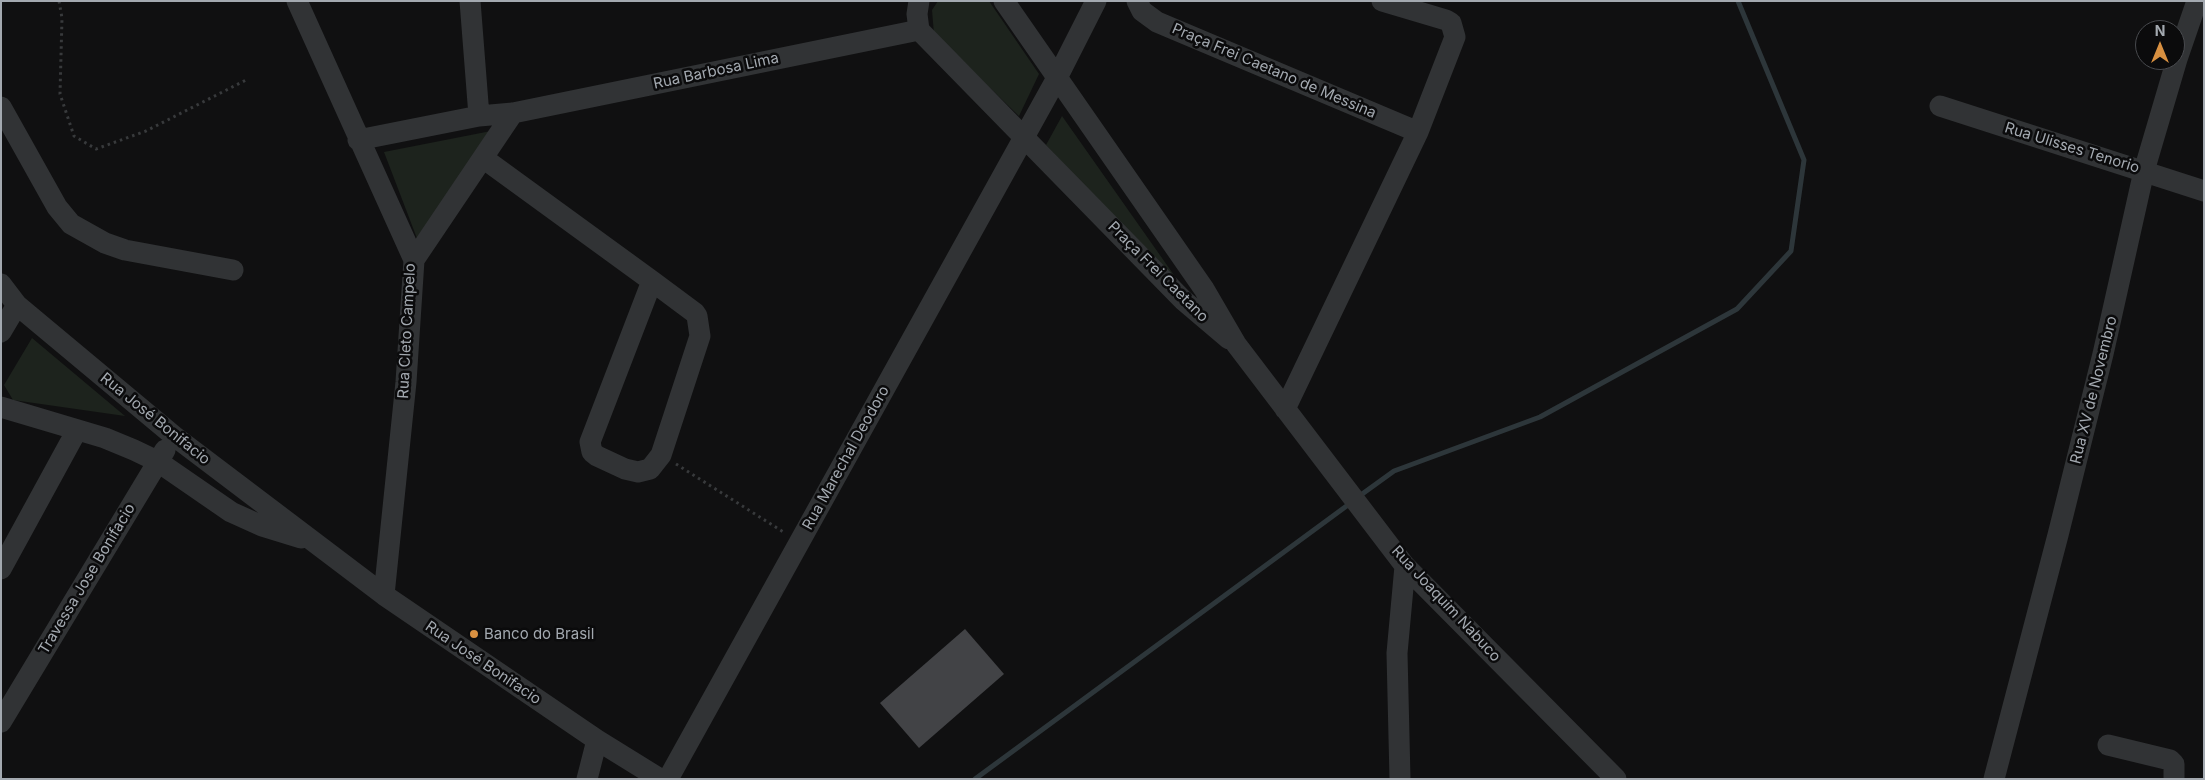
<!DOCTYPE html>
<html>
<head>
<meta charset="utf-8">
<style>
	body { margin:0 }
	#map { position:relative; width:2205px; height:780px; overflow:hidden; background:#101011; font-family:Inter,sans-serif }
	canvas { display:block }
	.frame { position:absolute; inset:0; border:2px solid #a3a9b0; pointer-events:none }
	.north { position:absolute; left:2135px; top:20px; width:50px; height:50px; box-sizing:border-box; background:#0b0b0c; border:1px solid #484a4e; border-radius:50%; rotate:0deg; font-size:14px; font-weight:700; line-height:20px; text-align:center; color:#a3a9b0 }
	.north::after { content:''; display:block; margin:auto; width:18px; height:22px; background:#d89041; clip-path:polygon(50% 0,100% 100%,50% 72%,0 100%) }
</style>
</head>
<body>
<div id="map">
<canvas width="2205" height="780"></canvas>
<div class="frame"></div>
<div class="north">N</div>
</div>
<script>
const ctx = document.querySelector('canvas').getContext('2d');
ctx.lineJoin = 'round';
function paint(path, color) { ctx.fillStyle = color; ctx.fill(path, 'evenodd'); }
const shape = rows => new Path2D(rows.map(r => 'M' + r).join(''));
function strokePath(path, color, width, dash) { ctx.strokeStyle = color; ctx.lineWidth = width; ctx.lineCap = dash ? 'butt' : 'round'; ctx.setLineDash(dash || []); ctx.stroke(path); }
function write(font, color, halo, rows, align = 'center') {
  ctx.font = font + ' Inter,sans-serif'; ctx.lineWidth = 5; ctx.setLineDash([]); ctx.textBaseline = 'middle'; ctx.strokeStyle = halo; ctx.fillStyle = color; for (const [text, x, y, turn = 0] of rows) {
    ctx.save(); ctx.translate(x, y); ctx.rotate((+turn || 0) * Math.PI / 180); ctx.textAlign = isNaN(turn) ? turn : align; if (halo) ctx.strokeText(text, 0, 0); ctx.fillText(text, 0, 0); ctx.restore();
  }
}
paint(shape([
	[938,1,989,1,1039,74,1019,116,934,34,932,10],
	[1062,116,1200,312,1046,145],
	[491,131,418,241,384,152],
	[32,338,125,416,13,400,4,385]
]), '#1d231d');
strokePath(shape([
	[1358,497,1394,471,1540,417,1737,309,1791,251,1804,160,1738,1],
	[975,779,1352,502]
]), '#2d363a', 5);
paint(shape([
	[965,629,1004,674,919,748,880,703]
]), '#424346');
strokePath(shape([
	[59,1,62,18,60,94,74,136,96,149,146,131,248,79],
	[676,464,785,533]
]), '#383a3c', 3, [2.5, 4]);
strokePath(shape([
	[297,1,414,260,406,382,384,595],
	[470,1,479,116],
	[919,1,917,14,919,30,1183,300,1229,339],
	[1004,1,1204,289,1236,344,1405,566,1616,779],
	[1137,1,1142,11,1157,22,1418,132],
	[1940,106,2204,191],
	[1,107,57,207,71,224,105,243,125,250,233,270],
	[358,140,479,116,513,113,919,30],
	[483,158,652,281,695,313,697,316,700,336,661,455,650,469,638,472,625,469,597,456,592,452,590,442,652,281],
	[414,260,513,113],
	[1,284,17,305,174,436,384,595,597,740,660,779],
	[1,332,17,305],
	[1,407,105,438,134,450,157,461,231,512,262,526,301,538],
	[1285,409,1418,132,1455,37,1451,23,1446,20,1382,1],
	[1,569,77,430],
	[1,722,165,450],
	[2108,745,2170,760,2174,764,2174,779],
	[587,779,597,740],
	[668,779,1058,76,1096,1],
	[1400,779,1397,653,1405,566],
	[1994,779,2058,535,2103,354,2144,171,2177,59,2197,1]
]), '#313335', 21);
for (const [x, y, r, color] of [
	[474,634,5,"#d89041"]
]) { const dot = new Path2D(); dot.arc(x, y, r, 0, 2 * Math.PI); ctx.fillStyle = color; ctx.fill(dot); strokePath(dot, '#0b0b0c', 2); }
write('15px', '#a3a9b0', '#0b0b0c', [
	["Rua Barbosa Lima",716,71,-12],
	["Praça Frei Caetano de Messina",1274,71,23],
	["Rua Ulisses Tenorio",2072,148,17],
	["Praça Frei Caetano",1158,272,45],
	["Rua Cleto Campelo",407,331,-87],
	["Rua XV de Novembro",2094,390,-76],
	["Rua José Bonifacio",155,419,39],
	["Rua Marechal Deodoro",846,458,-61],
	["Travessa Jose Bonifacio",87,579,-59],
	["Rua Joaquim Nabuco",1446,604,47],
	["Rua José Bonifacio",483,663,34]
]);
write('15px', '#a3a9b0', '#0b0b0c', [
	["Banco do Brasil",484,634]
], 'left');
</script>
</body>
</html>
